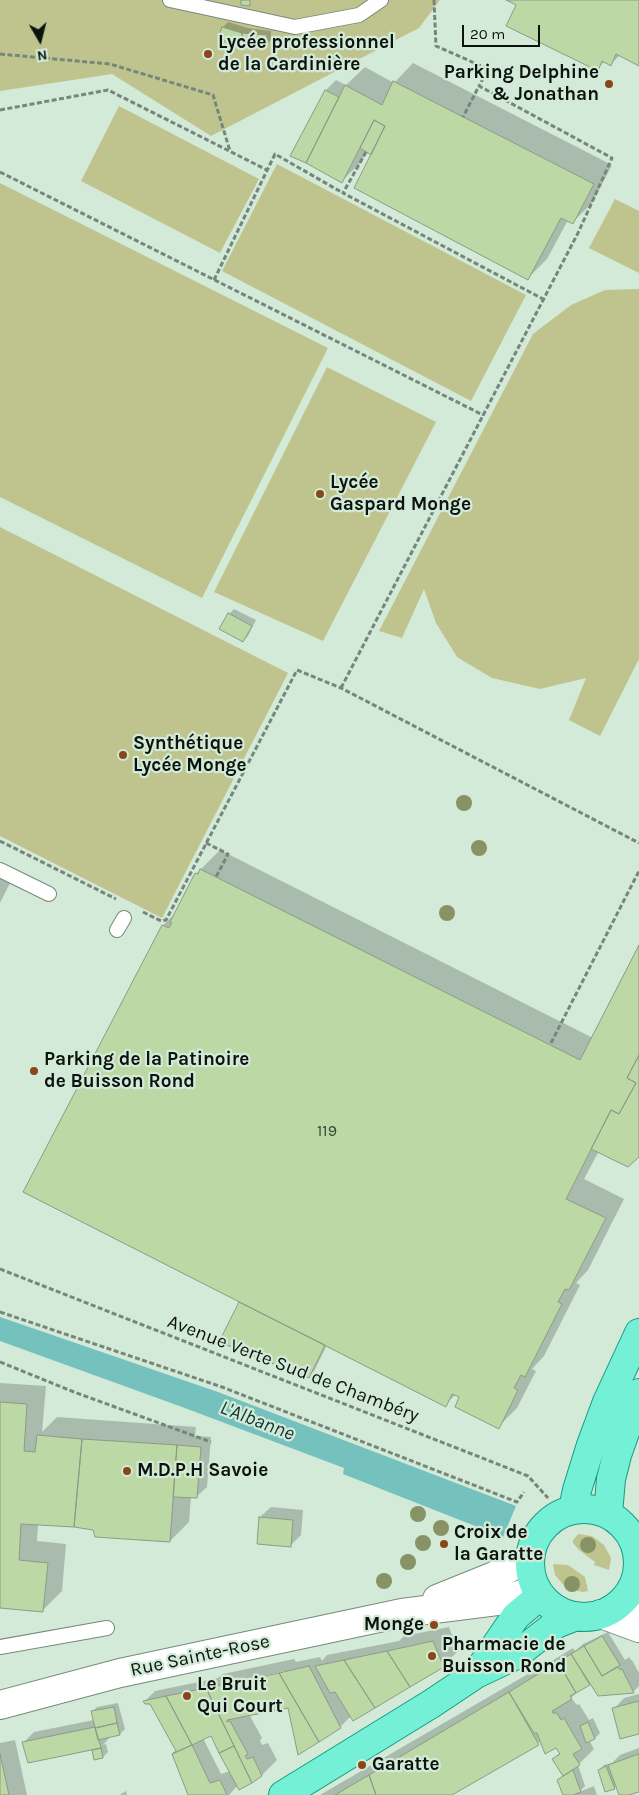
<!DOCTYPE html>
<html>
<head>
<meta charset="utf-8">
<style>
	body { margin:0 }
	#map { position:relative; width:639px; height:1795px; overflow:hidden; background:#d3ead8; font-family:Karla,sans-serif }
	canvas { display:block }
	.north { position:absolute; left:15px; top:15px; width:50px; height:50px; -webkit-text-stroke:4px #d3ead8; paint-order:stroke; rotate:172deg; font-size:14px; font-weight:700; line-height:20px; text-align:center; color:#0c130e }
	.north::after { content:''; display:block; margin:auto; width:18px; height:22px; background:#0c130e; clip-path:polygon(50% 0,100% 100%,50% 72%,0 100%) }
	.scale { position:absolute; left:462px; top:25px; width:78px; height:22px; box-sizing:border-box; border:2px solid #0c130e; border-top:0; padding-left:6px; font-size:15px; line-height:18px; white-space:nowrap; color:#0c130e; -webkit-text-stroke:4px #d3ead8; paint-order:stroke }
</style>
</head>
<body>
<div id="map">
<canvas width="639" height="1795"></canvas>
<div class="north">N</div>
<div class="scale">20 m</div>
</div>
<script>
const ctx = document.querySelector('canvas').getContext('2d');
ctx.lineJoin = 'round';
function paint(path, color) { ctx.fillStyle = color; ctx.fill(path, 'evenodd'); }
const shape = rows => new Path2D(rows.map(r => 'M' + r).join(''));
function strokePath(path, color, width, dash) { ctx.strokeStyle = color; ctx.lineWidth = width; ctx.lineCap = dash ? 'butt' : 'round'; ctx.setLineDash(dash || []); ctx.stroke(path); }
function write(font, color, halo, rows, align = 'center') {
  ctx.font = font + ' Karla,sans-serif'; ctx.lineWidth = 4.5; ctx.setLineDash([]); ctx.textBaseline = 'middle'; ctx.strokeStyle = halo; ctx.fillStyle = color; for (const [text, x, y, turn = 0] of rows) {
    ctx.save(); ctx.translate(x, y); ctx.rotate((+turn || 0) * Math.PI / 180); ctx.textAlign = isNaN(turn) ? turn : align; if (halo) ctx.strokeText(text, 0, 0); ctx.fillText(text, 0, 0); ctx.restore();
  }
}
paint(shape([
	[0,0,440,0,419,28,211,136,112,74,0,91],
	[119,106,259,179,220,253,81,181],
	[277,164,526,295,471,401,222,271],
	[0,183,328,348,202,598,0,497],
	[615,199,639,211,639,273,589,248],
	[639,289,639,659,600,736,569,720,586,678,540,689,492,678,457,657,436,623,424,589,402,638,379,631,533,334,571,305,605,290],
	[327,367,436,422,323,641,214,592],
	[0,527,288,673,162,918,0,836],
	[578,1534,592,1536,604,1545,611,1558,609,1570,594,1565,595,1562,579,1550,573,1543,573,1540],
	[553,1564,568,1565,585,1577,588,1591,583,1592,567,1589,555,1575]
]), '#bfc48e');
paint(shape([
	[0,1317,218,1392,516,1506,503,1537,343,1474,344,1468,182,1407,0,1341]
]), '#75c1be');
paint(shape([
	[509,0,639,0,639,64,620,55,611,64,605,61,597,69,518,5],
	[228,22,248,28,271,31,271,40,266,45,223,27],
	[413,63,612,165,592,203,573,222,568,220,547,259,528,278,373,154,367,151,361,162,342,181,292,155,326,90,336,80,346,85,365,67,394,83],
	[234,609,256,620,248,636,243,641,229,614],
	[220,850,593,1038,639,948,639,1155,599,1151,584,1179,624,1199,588,1270,576,1283,580,1285,544,1356,532,1369,536,1371,517,1408,498,1427,456,1394,445,1405,327,1345,314,1371,308,1376,240,1303,241,1302,25,1192,163,925,176,913,196,874],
	[0,875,11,881,0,903],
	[0,1383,46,1386,42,1432,57,1417,196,1427,195,1436,211,1437,207,1487,196,1497,191,1497,189,1522,170,1541,95,1528,38,1524,37,1541,66,1544,62,1591,43,1610,0,1607],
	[271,1507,303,1510,301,1535,291,1545,260,1517],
	[449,1627,458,1651,443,1666,351,1716,340,1727,289,1707,249,1714,262,1738,260,1740,262,1745,268,1743,277,1760,262,1775,251,1782,238,1785,229,1795,190,1795,178,1751,151,1702,145,1701,155,1691,218,1678,223,1674,294,1659,296,1662,320,1657,322,1661,327,1655,399,1641,404,1636],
	[285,1671,286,1673,226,1685,226,1683],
	[212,1734,230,1771,221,1774,203,1738],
	[608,1632,625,1660,629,1657,631,1660,632,1660,639,1673,639,1686,633,1692,591,1682,581,1689,571,1698,577,1705,579,1704,589,1720,593,1718,600,1733,595,1738,589,1740,594,1749,578,1765,585,1786,579,1792,594,1786,597,1795,575,1795,578,1792,564,1795,558,1780,563,1775,554,1759,560,1752,557,1746,541,1741,449,1795,320,1795,528,1674,529,1675,573,1648,575,1651,583,1644],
	[639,1694,639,1732,614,1709,624,1698],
	[118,1703,125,1729,120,1734,110,1737,103,1745,106,1744,108,1752,103,1757,95,1758,93,1749,24,1742,34,1732,94,1720,92,1712,97,1707],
	[15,1740,27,1795,0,1795,0,1743],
	[639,1748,639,1790,620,1795,617,1785,614,1788,599,1770,604,1765,612,1763,620,1755],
	[126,1791,127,1795,120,1795,121,1794]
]), '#0003');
const building = shape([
	[241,0,250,0,250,6,241,5,241,0],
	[506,0,639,0,639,66,616,54,611,66,602,61,598,71,506,26,516,5,506,0],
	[222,27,242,33,242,45,218,39,222,27],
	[242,33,267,35,266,47,242,45,242,33],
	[393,81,594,184,573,224,561,218,528,280,354,188,385,126,374,120,342,183,306,163,345,85,382,105,393,81],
	[325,90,339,97,306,163,290,156,325,90],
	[374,120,385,126,371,155,360,148,374,120],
	[228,613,252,626,243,642,219,629,228,613],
	[200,869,580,1060,639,945,639,1055,627,1078,636,1083,619,1114,611,1110,566,1199,606,1218,569,1290,565,1289,558,1302,562,1304,525,1377,521,1375,514,1388,518,1390,499,1429,455,1407,459,1397,452,1394,446,1407,23,1192,162,925,169,928,172,923,170,922,195,873,198,874,200,869],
	[639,1055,639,1157,628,1167,591,1149,611,1110,619,1114,636,1083,627,1078,639,1055],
	[239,1302,325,1345,309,1378,219,1342,239,1302],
	[0,1402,27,1404,24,1451,35,1452,37,1435,82,1439,74,1527,21,1524,19,1560,48,1563,43,1612,0,1608,0,1402],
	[82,1439,177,1445,170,1542,95,1537,93,1530,74,1527,82,1439],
	[177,1445,201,1447,197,1498,173,1497,177,1445],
	[259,1517,293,1520,291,1547,257,1544,259,1517],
	[602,1636,620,1665,602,1676,584,1646,602,1636],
	[433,1641,444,1667,410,1687,387,1651,433,1641],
	[584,1646,602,1676,618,1667,620,1670,622,1669,634,1693,598,1696,571,1654,584,1646],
	[387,1651,410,1687,375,1708,344,1660,387,1651],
	[571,1654,590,1685,576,1693,558,1662,571,1654],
	[344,1660,375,1708,353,1721,335,1692,330,1693,315,1666,344,1660],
	[558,1662,576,1693,570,1696,572,1699,552,1711,553,1713,557,1713,561,1720,564,1718,582,1749,573,1754,580,1765,563,1776,552,1759,560,1754,556,1748,545,1754,537,1733,534,1733,509,1692,558,1662],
	[309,1666,341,1728,319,1742,279,1673,309,1666],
	[279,1673,319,1742,298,1755,288,1708,227,1720,227,1722,230,1721,248,1754,245,1756,247,1759,253,1757,262,1776,252,1783,206,1688,279,1673],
	[206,1688,234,1746,219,1753,211,1736,192,1745,166,1696,206,1688],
	[509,1692,539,1745,452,1795,376,1795,369,1775,509,1692],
	[166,1696,192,1745,172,1754,176,1751,150,1704,145,1704,143,1701,166,1696],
	[639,1701,639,1734,620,1739,612,1708,639,1701],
	[114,1707,117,1723,95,1728,91,1711,114,1707],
	[588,1722,595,1739,586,1743,580,1726,588,1722],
	[117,1723,120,1735,98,1740,95,1728,117,1723],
	[95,1727,101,1748,28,1763,22,1742,95,1727],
	[192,1745,210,1783,220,1780,227,1795,188,1795,172,1754,192,1745],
	[234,1746,252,1783,239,1790,219,1753,234,1746],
	[101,1748,103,1758,94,1760,92,1750,101,1748],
	[0,1754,9,1795,0,1795,0,1754],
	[639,1754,639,1792,629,1795,619,1795,608,1765,639,1754],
	[606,1766,615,1789,605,1792,598,1770,606,1766],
	[573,1770,581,1792,573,1795,563,1795,557,1780,573,1770],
	[369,1775,376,1795,335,1795,369,1775]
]);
paint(building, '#bbd8a5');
strokePath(building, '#8e9a85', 1);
const lane = shape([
	[170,0,295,27,359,15,381,0],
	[0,870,49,894],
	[117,930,124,918],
	[0,1647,107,1628]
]);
const street = shape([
	[630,1593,639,1612],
	[601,1614,639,1628]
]);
const secondary = shape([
	[633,1539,639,1539],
	[634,1584,639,1582],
	[437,1599,494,1576,529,1558],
	[0,1705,120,1673,402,1613,505,1600,536,1589]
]);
const primary = shape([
	'530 1563a54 54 0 1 1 108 0a54 54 0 1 1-108 0Z',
	[573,1509,577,1490,591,1445,607,1402,639,1333],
	[608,1514,611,1479,617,1455,639,1393],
	[477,1673,516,1616,540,1596],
	[283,1795,431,1704,476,1674,516,1655,556,1624,574,1617]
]);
strokePath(lane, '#768b7b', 16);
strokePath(street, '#768b7b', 30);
strokePath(secondary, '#768b7b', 30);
strokePath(primary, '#149c7e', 30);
strokePath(shape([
	[434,0,436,46,488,69,479,86],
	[0,54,110,64,213,95,230,151],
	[0,110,108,90,267,170],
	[366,152,343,193,543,299],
	[0,172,483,415],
	[214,280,275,154,343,193],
	[341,688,578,233,612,158,479,86,463,117],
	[0,841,116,899],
	[206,843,228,854,216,877],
	[143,912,161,921,166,920,297,670,341,688,639,843],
	[551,1043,639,871],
	[0,1269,528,1476,548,1498],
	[0,1312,222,1387,517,1502,524,1492],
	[0,1362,74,1392,211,1442]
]), '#76867a', 3, [5, 2.5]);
strokePath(lane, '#fff', 14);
strokePath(street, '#fff', 28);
strokePath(secondary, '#fff', 28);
strokePath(primary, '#74f0d6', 28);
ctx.fillStyle = '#879364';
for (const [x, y] of [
	[464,803],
	[479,848],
	[447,913],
	[418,1514],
	[441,1528],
	[423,1543],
	[588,1545],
	[408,1562],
	[384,1581],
	[572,1584]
]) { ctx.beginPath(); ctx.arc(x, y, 8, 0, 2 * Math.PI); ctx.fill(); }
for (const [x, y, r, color] of [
	[208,54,5,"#894617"],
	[609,84,5,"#894617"],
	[320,494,5,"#894617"],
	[123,755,5,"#894617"],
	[34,1071,5,"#894617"],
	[127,1471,5,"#894617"],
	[444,1544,5,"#894617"],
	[434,1625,5,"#894617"],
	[432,1656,5,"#894617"],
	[187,1696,5,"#894617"],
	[362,1765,5,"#894617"]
]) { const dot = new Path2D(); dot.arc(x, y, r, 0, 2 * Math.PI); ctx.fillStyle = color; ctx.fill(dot); strokePath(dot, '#d3ead8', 2); }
write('16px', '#384434', null, [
	["119",327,1131]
]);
write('bold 19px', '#0c130e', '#d3ead8', [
	["Lycée professionnel",218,43],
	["de la Cardinière",218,65],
	["Parking Delphine",599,73,"right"],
	["& Jonathan",599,95,"right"],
	["Lycée",330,483],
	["Gaspard Monge",330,505],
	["Synthétique",133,744],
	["Lycée Monge",133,766],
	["Parking de la Patinoire",44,1060],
	["de Buisson Rond",44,1082],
	["M.D.P.H Savoie",137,1471],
	["Croix de",454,1533],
	["la Garatte",454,1555],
	["Monge",424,1625,"right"],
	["Pharmacie de",442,1645],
	["Buisson Rond",442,1667],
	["Le Bruit",197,1685],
	["Qui Court",197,1707],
	["Garatte",372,1765]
], 'left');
write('19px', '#0c130e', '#d3ead8', [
	["Avenue Verte Sud de Chambéry",293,1369,21],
	["Rue Sainte-Rose",200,1656,-12]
]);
write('italic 20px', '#103635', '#d3ead8', [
	["L'Albanne",257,1421,21]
]);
</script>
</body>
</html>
